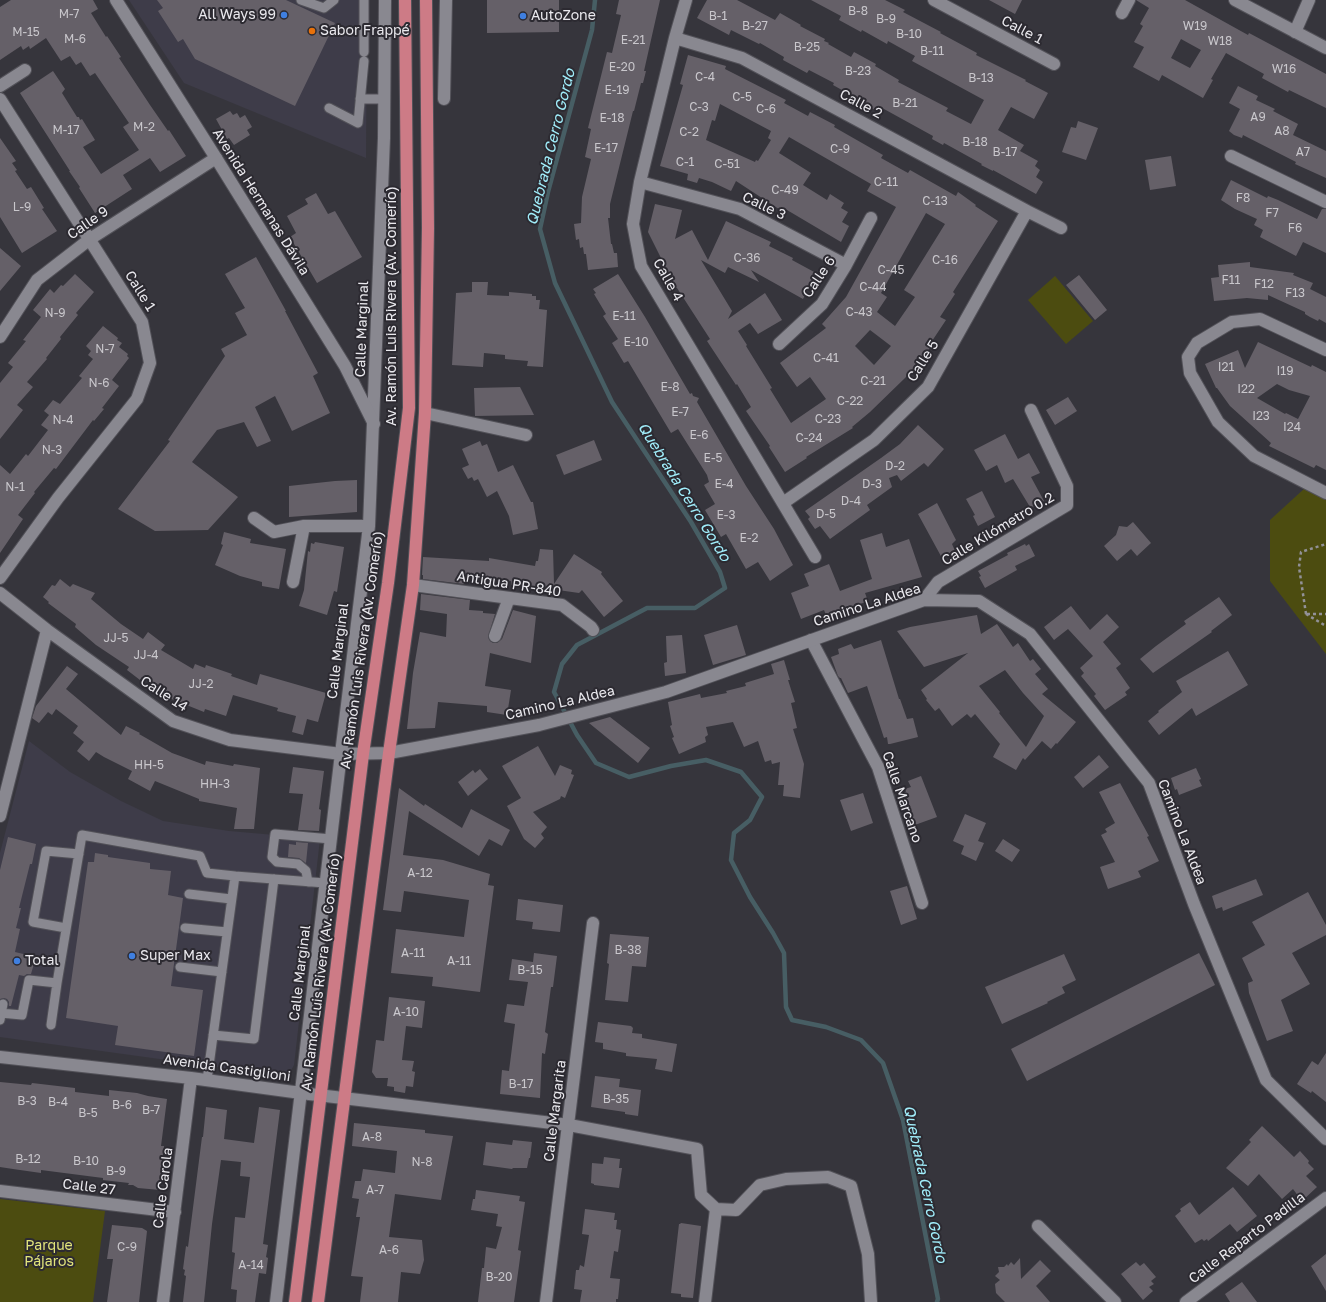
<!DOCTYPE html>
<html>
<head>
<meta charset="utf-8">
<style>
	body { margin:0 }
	canvas { display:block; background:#36353c }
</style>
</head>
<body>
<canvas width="1326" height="1302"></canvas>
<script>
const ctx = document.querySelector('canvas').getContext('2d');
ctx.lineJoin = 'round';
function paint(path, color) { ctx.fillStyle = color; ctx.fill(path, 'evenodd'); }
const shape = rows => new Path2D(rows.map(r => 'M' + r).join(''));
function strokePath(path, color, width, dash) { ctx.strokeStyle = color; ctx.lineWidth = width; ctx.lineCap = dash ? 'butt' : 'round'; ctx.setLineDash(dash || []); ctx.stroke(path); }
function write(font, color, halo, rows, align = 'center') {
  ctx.font = font + ' "Golos Text",sans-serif'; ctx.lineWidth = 4; ctx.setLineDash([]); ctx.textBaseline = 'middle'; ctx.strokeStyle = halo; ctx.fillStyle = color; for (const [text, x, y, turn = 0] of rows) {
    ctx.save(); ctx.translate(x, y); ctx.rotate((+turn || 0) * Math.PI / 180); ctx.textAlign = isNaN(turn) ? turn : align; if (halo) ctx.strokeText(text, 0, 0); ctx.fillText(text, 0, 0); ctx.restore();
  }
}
paint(shape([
	[129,0,367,0,366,158,184,83],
	[29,741,70,772,121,801,163,821,229,831,320,839,294,1065,290,1072,283,1076,0,1037,0,853]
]), '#3e3c49');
paint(shape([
	[1055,276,1093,321,1066,344,1028,300],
	[1305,488,1326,500,1326,654,1270,581,1270,520],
	[0,1199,105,1211,93,1302,0,1302]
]), '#4c4c10');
strokePath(shape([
	[595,0,592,30,548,192,540,229,555,283,612,402,691,522,720,572,725,588,695,608,647,608,577,645,562,664,554,692,577,735,596,763,629,777,671,766,706,760,741,772,762,797,750,820,734,833,731,860,750,897,773,933,784,953,786,1007,792,1020,826,1027,861,1040,883,1063,903,1120,938,1299,937,1302]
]), '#475e64', 4.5);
paint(shape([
	[11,0,93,0,98,9,91,13,106,37,107,36,121,57,119,58,150,105,168,131,169,130,186,156,160,172,150,158,123,175,132,189,95,213,79,188,80,187,69,171,70,171,20,93,53,71,65,89,62,93,77,117,79,117,80,120,82,119,95,140,83,147,101,174,139,150,123,127,129,123,95,73,90,76,81,62,76,65,70,56,61,61,46,38,30,49,29,46,23,50,21,46,0,60,0,7],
	[157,0,286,0,335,23,295,106,195,59,183,39,178,42,158,11,163,8],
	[487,0,559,0,559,32,487,33],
	[619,0,660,0,644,71,646,71,643,83,641,83,634,111,633,111,610,204,610,218,608,218,611,244,612,244,614,253,617,253,618,267,588,270,586,254,584,254,583,247,580,248,579,239,576,240,574,224,581,223,582,197,591,159,585,157,591,129,588,128,607,52,612,53,621,15,616,14],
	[707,0,737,0,775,20,780,13,801,25,800,26,825,39,824,41,829,43,828,44,851,57,854,52,876,64,875,66,899,80,898,82,948,108,946,111,971,124,984,100,912,61,915,56,888,41,887,44,862,30,861,32,839,20,841,16,811,0,885,0,905,10,903,12,941,32,940,33,977,53,976,55,1026,80,1025,81,1048,93,1034,119,1011,107,998,130,1024,145,1020,151,1038,161,1035,166,1040,170,1036,177,1043,182,1036,194,993,170,993,171,981,165,982,164,944,143,943,145,932,139,933,136,884,109,882,114,857,100,858,99,833,85,834,83,809,70,807,73,783,60,784,57,760,43,759,44,731,30,729,35,697,18],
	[989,0,1022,0,1015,14],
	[1136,0,1185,0,1248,35,1249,33,1326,74,1326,108,1289,90,1288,92,1262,78,1264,74,1226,53,1211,79,1213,80,1203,98,1162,75,1159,81,1133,67,1144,47,1134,42,1143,26,1140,24,1149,8],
	[1181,39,1201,50,1190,68,1171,58],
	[688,55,726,66,725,69,786,100,784,103,808,116,810,112,835,125,834,127,883,155,881,158,908,173,910,170,956,196,958,192,976,205,975,206,998,221,953,292,955,294,940,317,946,320,932,341,934,342,922,359,905,378,870,412,852,427,853,428,806,457,807,458,785,472,769,447,770,446,746,411,751,407,737,384,736,385,707,341,710,339,677,288,676,288,648,232,655,204,682,210,675,239,692,230,708,260,726,221,771,242,769,246,793,258,792,260,816,273,803,299,751,270,759,282,728,267,725,273,701,260,732,311,728,319,765,293,782,320,758,334,750,323,738,331,747,345,746,346,772,388,770,389,791,423,826,399,810,377,797,387,780,363,826,328,822,324,846,297,896,207,867,191,871,184,789,137,779,153,811,173,803,185,827,200,830,194,844,203,841,208,848,212,842,222,849,226,841,242,787,210,785,213,736,181,731,191,712,182,699,178,697,183,687,180,688,174,660,166,683,85,680,84],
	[720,104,771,131,768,138,771,140,758,161,756,160,755,162,706,140,712,120,715,121],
	[926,213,945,224,904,290,915,297,895,326,877,312,887,297,881,293],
	[870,330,891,346,874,365,855,346],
	[1238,86,1258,96,1256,100,1275,109,1273,111,1298,124,1293,135,1326,151,1326,178,1295,164,1296,162,1243,135,1242,138,1234,135,1229,131,1240,109,1229,103],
	[230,111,233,115,237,113,240,118,245,115,252,127,247,130,250,135,234,145,229,138,227,139,216,119],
	[1078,121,1098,128,1086,160,1062,152,1071,127,1076,128],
	[0,138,16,161,12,163,17,170,15,171,27,189,31,187,44,208,42,209,57,231,22,253,0,217],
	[1171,156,1176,186,1150,190,1145,160],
	[1231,180,1267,198,1268,196,1278,200,1317,219,1322,209,1326,209,1326,253,1303,242,1296,256,1260,237,1263,230,1254,225,1257,219,1235,209,1221,200],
	[316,193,328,214,335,211,362,257,317,283,290,237,296,233,287,216,308,204,305,199],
	[0,248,21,266,0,291],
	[256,257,286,311,285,311,318,373,313,376,330,413,292,431,275,396,255,407,271,441,257,447,244,422,217,430,192,462,238,497,208,530,155,531,118,509,170,441,168,440,225,356,221,349,247,335,235,313,245,308,225,274],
	[1250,262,1250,267,1294,273,1293,275,1313,283,1310,289,1326,297,1326,323,1319,319,1318,321,1310,317,1305,314,1305,312,1268,295,1268,300,1247,298,1214,301,1211,278,1219,277,1218,265],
	[75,274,94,292,76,313,78,315,60,337,61,339,46,358,47,359,27,382,33,387,17,405,23,410,0,439,0,383,13,367,8,363,26,341,23,340,41,317,33,310,50,289,54,293,61,285,63,286],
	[618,274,645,317,690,394,692,393,693,396,699,398,697,402,746,486,774,529,793,565,770,581,758,562,746,569,726,534,721,537,705,510,715,504,704,485,709,482,707,475,678,429,671,433,628,361,624,363,612,343,618,339,603,316,606,314,594,294,596,293,593,289],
	[1079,275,1107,310,1095,320,1066,285],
	[472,282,488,282,487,295,509,296,509,292,532,294,532,296,536,296,536,300,540,300,539,309,547,310,543,367,527,366,528,361,505,359,505,355,484,353,483,367,452,365,456,293,472,292],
	[103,326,118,338,117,340,122,343,119,347,128,354,127,356,129,358,112,380,119,386,102,408,104,409,94,421,93,420,56,469,54,468,34,492,35,493,18,515,23,519,0,553,0,465,10,474,26,454,28,456,48,430,41,425,49,415,44,411,53,400,60,404,82,378,79,376,93,359,88,355,91,351,86,346],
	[1258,342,1311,367,1312,365,1326,372,1326,470,1316,465,1314,468,1269,446,1271,443,1230,406,1217,388,1216,388,1205,364,1238,350,1245,368],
	[1277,384,1289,390,1310,396,1298,419,1286,413,1285,414,1257,398],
	[520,387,534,415,475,416,474,388],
	[1068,397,1077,411,1055,425,1046,410],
	[918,425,944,449,928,467,924,463,901,481,897,475,889,478,892,487,867,505,870,510,830,539,820,526,815,529,808,519,810,517,805,511,881,458,900,444],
	[1005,434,1018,459,1029,453,1040,473,1031,477,1044,501,1033,507,1032,506,1030,507,1013,479,1005,483,997,465,986,471,974,450],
	[594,440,602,460,564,475,556,455],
	[480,441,482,446,487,444,498,472,513,465,531,502,533,502,538,529,513,535,509,516,497,491,487,497,478,479,474,481,472,477,468,479,462,468,469,465,462,449],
	[357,480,357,512,289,517,289,486,335,481],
	[982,491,995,517,978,526,973,516,975,515,966,499],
	[937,503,956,540,952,544,955,551,942,558,918,514],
	[1133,522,1151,543,1137,556,1131,549,1117,561,1104,546,1116,535,1119,526,1127,527],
	[224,532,251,539,250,543,286,549,279,589,262,586,262,582,240,576,215,565,223,545,221,544],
	[882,533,886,547,909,539,922,577,865,593,868,601,847,609,848,611,828,620,824,610,801,619,791,593,809,586,804,574,829,564,840,591,872,579,860,540],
	[315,542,344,547,337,592,334,591,327,615,299,606,304,590,308,551,310,552,311,543,314,544],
	[1025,544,1026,546,1029,544,1035,556,1015,566,1017,570,985,588,979,577,981,576,978,571,1008,555,1007,553],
	[540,549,553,550,554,584,574,554,602,572,601,574,623,601,604,617,582,590,579,593,551,589,551,591,511,585,511,581,467,574,466,576,464,576,464,584,423,579,423,575,422,575,423,557,489,561,489,558,535,566,536,561,538,561],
	[60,579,70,587,73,584,95,593,91,599,121,624,143,639,148,632,165,645,161,650,193,669,195,664,205,668,206,665,232,674,231,676,257,685,260,674,326,693,318,722,307,719,303,735,292,732,296,716,277,711,278,708,233,695,226,716,205,709,204,712,169,698,160,693,162,688,142,677,140,680,127,670,129,667,96,645,75,627,76,624,48,603,49,602,43,597,52,585,55,586],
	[421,594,470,600,469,610,483,611,483,613,495,614,488,637,490,641,493,643,497,643,502,639,513,610,536,616,531,663,490,653,485,686,511,690,507,715,487,712,487,706,438,702,435,728,407,729,413,673,420,632,446,637,447,614,420,610],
	[1219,597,1232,615,1211,631,1212,632,1153,673,1140,659,1156,646,1186,624,1184,621],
	[1071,606,1090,630,1107,614,1119,627,1103,642,1121,664,1116,668,1130,688,1125,692,1127,695,1105,710,1094,696,1096,694,1081,676,1084,673,1080,668,1093,656,1068,629,1054,640,1044,627],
	[977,615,981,634,997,624,1013,647,1018,643,1030,661,1033,659,1041,669,1035,674,1048,689,1042,694,1076,722,1057,744,1056,743,1051,749,1042,741,1025,760,1023,758,1016,770,993,757,1000,744,975,714,971,718,967,714,952,726,939,708,935,711,926,700,927,699,921,690,968,653,924,667,897,631,910,627],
	[1005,670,1023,693,1044,716,1026,747,999,713,1000,712,979,686],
	[737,625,746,655,713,665,704,635],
	[682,635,686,673,665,676,664,663,667,662,666,636],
	[881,640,899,699,900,699,907,719,913,718,918,737,890,744,888,744,887,737,884,738,867,686,848,693,841,678,840,678,838,676,831,657,839,654,838,649,851,644,854,649],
	[1228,651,1248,685,1196,716,1192,708,1159,735,1148,721,1159,712,1158,711,1182,692,1176,681],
	[784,660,790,680,788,680,795,702,791,703,797,728,793,729,804,764,800,798,783,796,784,785,778,785,780,762,772,764,771,760,765,762,758,741,744,747,733,722,706,727,708,735,705,737,706,742,679,754,672,738,674,737,670,726,672,725,668,702,700,694,701,698,727,693,726,691,746,686,745,683,774,674,771,664],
	[67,666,78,674,66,689,121,735,126,726,140,733,139,734,146,738,172,753,205,765,206,761,233,766,234,764,260,768,254,829,234,829,237,808,199,801,199,799,155,781,150,791,128,779,132,771,104,757,96,752,89,761,77,751,84,742,73,733,78,726,56,709,52,715,48,712,39,723,32,718,36,706],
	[610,717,650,748,638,763,589,723],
	[538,746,555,776,560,765,572,770,571,774,574,775,565,798,561,796,560,799,533,812,547,827,541,834,544,838,535,848,524,839,507,806,521,798,502,766],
	[1099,755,1109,767,1083,788,1074,777],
	[293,767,324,771,319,809,321,810,319,831,298,830,303,794,289,793],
	[1196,768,1201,779,1199,780,1202,786,1179,795,1177,789,1175,790,1171,778],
	[480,769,488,779,468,796,458,782,473,770,475,773],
	[921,776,937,817,912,826,900,794,906,792,905,789,911,787,908,781],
	[1120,783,1149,836,1147,837,1159,861,1138,871,1141,877,1108,889,1100,867,1115,862,1101,835,1107,832,1105,829,1115,823,1099,792],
	[399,788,424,806,425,804,462,828,471,809,510,830,502,846,489,839,479,856,409,811,403,855,443,860,490,874,488,885,494,886,480,992,432,986,433,977,391,973,396,929,464,937,469,900,404,891,401,912,383,910],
	[863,793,873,823,851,831,840,800],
	[965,814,986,823,978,841,984,843,976,861,961,854,964,846,953,841],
	[8,837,36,844,32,864,30,864,19,908,21,908,16,928,20,929,15,952,36,957,31,974,27,974,24,976,19,975,11,1006,9,1006,9,1002,7,999,4,998,0,999,0,870],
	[1003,839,1020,850,1012,862,995,851],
	[296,842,308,843,306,863,299,858,288,857,289,844,296,845],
	[95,853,108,855,108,857,150,863,150,869,171,871,168,895,183,898,171,986,203,990,194,1056,115,1045,118,1026,66,1018,88,862,94,862],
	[1256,879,1263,895,1223,911,1222,907,1216,909,1212,896],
	[907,886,917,919,901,925,890,891],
	[1308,892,1326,925,1326,935,1292,953,1310,984,1281,1000,1293,1031,1267,1041,1249,993,1248,983,1253,981,1242,958,1265,945,1252,922],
	[518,899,563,905,560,932,532,929,533,922,516,920],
	[610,934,649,937,646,967,632,966,628,1002,605,1000,609,964,607,963],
	[534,953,557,956,553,987,551,987,545,1032,548,1034,545,1054,542,1053,540,1098,500,1094,502,1070,509,1071,515,1024,504,1022,507,1004,524,1006,528,982,509,980,512,959,533,962],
	[1199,953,1215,985,1027,1081,1011,1049],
	[1064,954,1076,980,1062,987,1065,993,1047,1002,1048,1003,1002,1024,985,987],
	[389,997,425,1001,422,1028,406,1026,402,1060,414,1061,412,1071,415,1072,413,1087,406,1086,405,1093,394,1091,394,1087,387,1086,388,1078,376,1078,372,1072,376,1040,384,1041],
	[598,1022,631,1026,633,1028,632,1033,642,1034,642,1038,677,1044,672,1072,655,1069,657,1059,626,1056,626,1053,603,1049,603,1043,595,1042],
	[1326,1053,1326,1102,1312,1091,1311,1093,1297,1084,1312,1061,1318,1065],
	[595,1076,620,1079,619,1087,641,1090,638,1116,625,1114,625,1112,591,1107],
	[0,1082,31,1085,32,1083,75,1088,75,1092,109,1096,109,1090,137,1093,148,1096,167,1099,161,1146,164,1146,162,1161,165,1162,160,1190,138,1188,133,1185,128,1185,129,1183,103,1180,103,1178,41,1170,41,1173,13,1169,0,1167],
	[206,1107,227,1110,224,1139,254,1143,259,1107,280,1110,263,1244,268,1245,266,1257,268,1258,266,1274,259,1273,255,1302,236,1302,237,1290,231,1289,235,1253,232,1252,235,1217,245,1218,250,1177,240,1176,241,1162,221,1160,212,1224,204,1302,183,1302,186,1276,184,1275,185,1270,183,1269,186,1246,188,1247,202,1137,203,1137],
	[354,1123,425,1130,425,1133,453,1136,441,1200,395,1194,389,1237,422,1240,424,1260,420,1274,401,1272,398,1302,360,1302,363,1277,351,1276,360,1217,356,1217,359,1199,352,1198,355,1181,361,1181,363,1169,395,1173,397,1151,352,1146],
	[1262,1126,1294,1157,1300,1151,1309,1161,1308,1163,1314,1169,1306,1176,1317,1187,1302,1201,1293,1189,1282,1199,1259,1174,1248,1186,1226,1168,1251,1142,1249,1140],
	[513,1140,532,1142,530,1158,529,1158,527,1168,513,1168,512,1169,483,1165,486,1142,512,1145],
	[604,1157,620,1159,619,1168,622,1168,619,1188,594,1185,594,1184,591,1183,592,1163,603,1164],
	[1233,1187,1257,1216,1237,1232,1230,1224,1208,1241,1207,1239,1204,1241,1202,1239,1195,1243,1175,1216,1181,1211,1180,1209,1190,1202,1199,1215],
	[476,1190,520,1196,519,1201,525,1202,518,1250,521,1251,514,1302,478,1302,482,1268,484,1268,486,1247,496,1249,502,1227,496,1226,498,1214,471,1210,473,1199,475,1199],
	[585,1209,615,1213,614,1220,617,1220,616,1229,621,1230,618,1252,614,1251,610,1278,620,1279,618,1299,616,1299,616,1302,580,1302,582,1290,574,1289,576,1270,579,1270,580,1265,584,1267,589,1235,582,1234],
	[681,1223,701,1226,693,1298,681,1297,681,1294,671,1293,679,1224,680,1224],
	[112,1225,142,1228,147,1231,139,1302,107,1302,113,1259,107,1259],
	[1326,1254,1326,1291,1311,1266],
	[1020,1258,1021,1279,1040,1260,1051,1271,1036,1286,1050,1302,1005,1302,996,1293,995,1284,1000,1280,995,1276,999,1272,998,1267,1004,1267,1007,1264,1008,1266,1011,1262,1014,1265],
	[1136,1262,1140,1266,1144,1263,1156,1277,1151,1281,1154,1284,1149,1287,1153,1291,1143,1300,1121,1274],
	[1242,1282,1257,1302,1230,1302,1225,1294]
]), '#656068');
const lane = shape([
	[301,0,324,8,334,0],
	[364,52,364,0],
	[360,99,384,99],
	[329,108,358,123,364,61],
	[308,882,306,871,298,864,277,862,272,857,275,834,331,839],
	[189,894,231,899],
	[66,928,33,922,46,851,79,854],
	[185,928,227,932],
	[180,967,222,972],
	[0,1013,22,1015,29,980,57,983,82,835,200,856,207,873,235,876],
	[0,1020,3,1004],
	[51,1025,57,983],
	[213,1035,254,1039,274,879],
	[207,1080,235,876,325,883]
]);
const street = shape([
	[686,0,675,38,640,182,633,224,641,266,815,557],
	[934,0,1054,64],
	[1235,0,1326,48],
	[1122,13,1129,0],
	[1295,32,1309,0],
	[675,38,742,58,1027,211,1061,228],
	[0,86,25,70],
	[0,99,142,322,150,363,137,399,58,498,0,578],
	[444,99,446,0],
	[1231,156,1326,202],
	[640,182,740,209,846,265],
	[0,337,37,280,90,239,216,158],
	[779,344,822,304,846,265,871,218],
	[1326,350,1260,319,1232,322,1197,343,1188,357,1190,373,1218,422,1254,456,1326,493],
	[425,413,526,435],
	[783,503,874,440,928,387,1027,211],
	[254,518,274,532,304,526,369,526],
	[293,582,304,526],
	[413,585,562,605,591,627,593,630],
	[0,593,47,630,173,721,230,740,341,754],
	[924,600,938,582,1067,505,1067,486,1031,410],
	[495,636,509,598],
	[811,640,878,767,922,903],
	[0,816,47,630],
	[0,1057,191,1078,301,1093,569,1125,697,1149,701,1195,716,1209,736,1210,760,1185,786,1179,828,1177,851,1186,868,1254,871,1302],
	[0,1191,175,1212],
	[1038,1226,1115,1302],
	[163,1302,191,1078],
	[276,1302,340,762,369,526,384,138,385,0],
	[546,1302,593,923],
	[705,1302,716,1209],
	[1186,1302,1326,1198]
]);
const secondary = shape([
	[116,0,216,158,345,366,374,424],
	[341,754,389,753,539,725,666,692,924,600,979,601,1030,634,1149,783,1194,904,1266,1080,1326,1139]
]);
const primary = shape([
	[295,1302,363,754,388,583,409,408,405,0],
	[318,1302,389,753,413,585,425,413,428,228,426,0]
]);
strokePath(lane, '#525158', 11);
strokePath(street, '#525158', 14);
strokePath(secondary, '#525158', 14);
strokePath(primary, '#525158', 14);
strokePath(shape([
	[1306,614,1299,567,1301,552,1326,544],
	[1306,614,1326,626],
	[1307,614,1326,614]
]), '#929197', 2.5, [3, 3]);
strokePath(lane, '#898890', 9);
strokePath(street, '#898890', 12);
strokePath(secondary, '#898890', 12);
strokePath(primary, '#cd7b86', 12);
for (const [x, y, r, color] of [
	[284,15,4,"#3f7fe0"],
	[523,16,4,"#3f7fe0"],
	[312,31,4,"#e8710a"],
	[132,956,4,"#3f7fe0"],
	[17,961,4,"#3f7fe0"]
]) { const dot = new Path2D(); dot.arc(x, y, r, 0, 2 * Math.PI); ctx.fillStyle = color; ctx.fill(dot); strokePath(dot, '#2c2a31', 1.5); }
write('12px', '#c9c7cc', null, [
	["B-8",858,11],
	["M-7",69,14],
	["B-1",718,16],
	["B-9",886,19],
	["B-27",755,26],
	["W19",1195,26],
	["M-15",26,32],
	["B-10",909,34],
	["M-6",75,39],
	["E-21",633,40],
	["W18",1220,41],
	["B-25",807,47],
	["B-11",932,51],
	["E-20",622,67],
	["W16",1284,69],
	["B-23",858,71],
	["C-4",705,77],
	["B-13",981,78],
	["E-19",617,90],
	["C-5",742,97],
	["B-21",905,103],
	["C-3",699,107],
	["C-6",766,109],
	["A9",1258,117],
	["E-18",612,118],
	["M-2",144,127],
	["M-17",66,130],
	["A8",1282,131],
	["C-2",689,132],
	["B-18",975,142],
	["E-17",606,148],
	["C-9",840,149],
	["B-17",1005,152],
	["A7",1303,152],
	["C-1",685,162],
	["C-51",727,164],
	["C-11",886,182],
	["C-49",785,190],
	["F8",1243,198],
	["C-13",935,201],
	["L-9",22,207],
	["F7",1272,213],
	["F6",1295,228],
	["C-36",747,258],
	["C-16",945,260],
	["C-45",891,270],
	["F11",1231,280],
	["F12",1264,284],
	["C-44",873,287],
	["F13",1295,293],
	["C-43",859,312],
	["N-9",55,313],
	["E-11",624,316],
	["E-10",636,342],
	["N-7",105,349],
	["C-41",826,358],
	["I21",1226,367],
	["I19",1285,371],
	["C-21",873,381],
	["N-6",99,383],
	["E-8",670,387],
	["I22",1246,389],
	["C-22",850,401],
	["E-7",680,412],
	["I23",1261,416],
	["C-23",828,419],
	["N-4",63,420],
	["I24",1292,427],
	["E-6",699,435],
	["C-24",809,438],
	["N-3",52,450],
	["E-5",713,458],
	["D-2",895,466],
	["E-4",724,484],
	["D-3",872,484],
	["N-1",15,487],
	["D-4",851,501],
	["D-5",826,514],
	["E-3",726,515],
	["E-2",749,538],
	["JJ-5",116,638],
	["JJ-4",146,655],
	["JJ-2",201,684],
	["HH-5",149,765],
	["HH-3",215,784],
	["A-12",420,873],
	["B-38",628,950],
	["A-11",413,953],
	["A-11",459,961],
	["B-15",530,970],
	["A-10",406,1012],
	["B-17",521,1084],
	["B-35",616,1099],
	["B-3",27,1101],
	["B-4",58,1102],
	["B-6",122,1105],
	["B-7",151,1110],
	["B-5",88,1113],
	["A-8",372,1137],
	["B-12",28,1159],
	["B-10",86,1161],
	["N-8",422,1162],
	["B-9",116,1171],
	["A-7",375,1190],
	["C-9",127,1247],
	["A-6",389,1250],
	["A-14",251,1265],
	["B-20",499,1277]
]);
write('14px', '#eae9ee', '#2c2a31', [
	["All Ways 99",276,15,"right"],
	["AutoZone",531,16],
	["Sabor Frappé",320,31],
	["Super Max",140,956],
	["Total",25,961]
], 'left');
write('14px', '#eae9ee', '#2c2a31', [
	["Calle 1",1022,30,28],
	["Calle 2",861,104,28],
	["Avenida Hermanas Dávila",261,202,58],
	["Calle 3",764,206,26],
	["Calle 9",88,223,-35],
	["Calle 6",819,277,-56],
	["Calle 4",668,280,61],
	["Calle 1",140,291,58],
	["Av. Ramón Luis Rivera (Av. Comerío)",392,306,-90],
	["Calle Marginal",362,329,-88],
	["Calle 5",923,361,-58],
	["Calle Kilómetro 0.2",998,529,-31],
	["Antigua PR-840",509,584,9],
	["Camino La Aldea",867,605,-18],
	["Av. Ramón Luis Rivera (Av. Comerío)",362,650,-82],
	["Calle Marginal",338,651,-83],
	["Calle 14",164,694,33],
	["Camino La Aldea",560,703,-13],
	["Calle Marcano",902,797,71],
	["Camino La Aldea",1182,832,69],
	["Av. Ramón Luis Rivera (Av. Comerío)",321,972,-83],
	["Calle Marginal",300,973,-83],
	["Avenida Castiglioni",227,1068,8],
	["Calle Margarita",555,1111,-83],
	["Calle 27",89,1187,7],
	["Calle Carola",163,1188,-83],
	["Calle Reparto Padilla",1247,1238,-37]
]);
write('14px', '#e2e57b', '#2c2a31', [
	["Parque",49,1246],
	["Pájaros",49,1262]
]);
write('italic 15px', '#a1eefb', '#2c2a31', [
	["Quebrada Cerro Gordo",551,147,-76],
	["Quebrada Cerro Gordo",684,492,58],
	["Quebrada Cerro Gordo",925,1184,78]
]);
</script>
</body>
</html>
